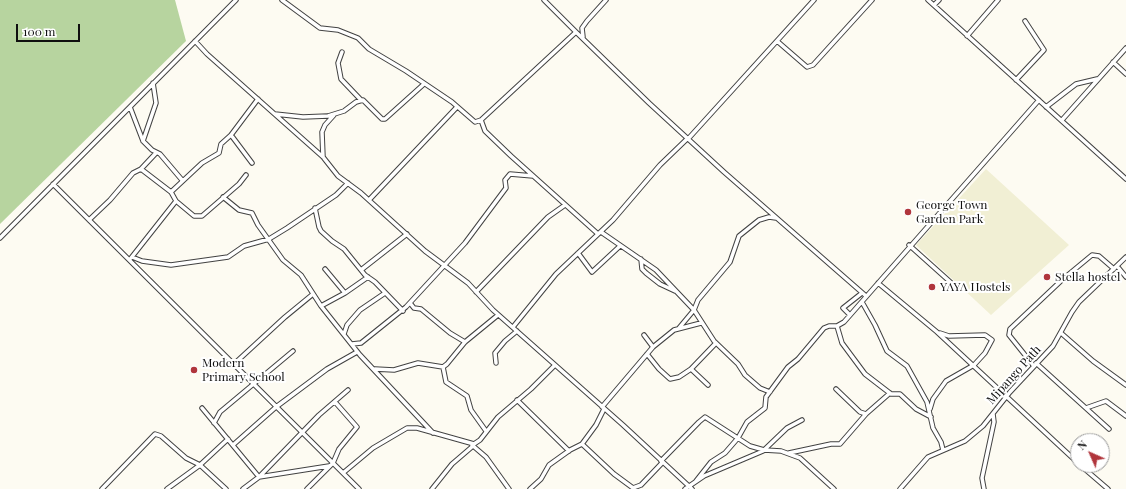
<!DOCTYPE html>
<html>
<head>
<meta charset="utf-8">
<style>
	body { margin:0 }
	#map { position:relative; width:1126px; height:489px; overflow:hidden; background:#fdfbf2; font-family:"Playfair Display",serif }
	canvas { display:block }
	.north { position:absolute; left:1070px; top:433px; width:40px; height:40px; box-sizing:border-box; background:#fff; border:1px solid #9f9f9f; border-radius:50%; rotate:315deg; font-size:11px; font-weight:700; line-height:16px; text-align:center; color:#0f0f0f }
	.north::after { content:''; display:block; margin:auto; width:14px; height:18px; background:#b0353c; clip-path:polygon(50% 0,100% 100%,50% 72%,0 100%) }
	.scale { position:absolute; left:16px; top:24px; width:64px; height:18px; box-sizing:border-box; border:2px solid #0f0f0f; border-top:0; padding-left:5px; font-size:12px; line-height:14px; white-space:nowrap; color:#0f0f0f; -webkit-text-stroke:3px #fff; paint-order:stroke }
</style>
</head>
<body>
<div id="map">
<canvas width="1126" height="489"></canvas>
<div class="north">N</div>
<div class="scale">100 m</div>
</div>
<script>
const ctx = document.querySelector('canvas').getContext('2d');
ctx.lineJoin = 'round';
function paint(path, color) { ctx.fillStyle = color; ctx.fill(path, 'evenodd'); }
const shape = rows => new Path2D(rows.map(r => 'M' + r).join(''));
function strokePath(path, color, width, dash) { ctx.strokeStyle = color; ctx.lineWidth = width; ctx.lineCap = dash ? 'butt' : 'round'; ctx.setLineDash(dash || []); ctx.stroke(path); }
function write(font, color, halo, rows, align = 'center') {
  ctx.font = font + ' "Playfair Display",serif'; ctx.lineWidth = 4; ctx.setLineDash([]); ctx.textBaseline = 'middle'; ctx.strokeStyle = halo; ctx.fillStyle = color; for (const [text, x, y, turn = 0] of rows) {
    ctx.save(); ctx.translate(x, y); ctx.rotate((+turn || 0) * Math.PI / 180); ctx.textAlign = isNaN(turn) ? turn : align; if (halo) ctx.strokeText(text, 0, 0); ctx.fillText(text, 0, 0); ctx.restore();
  }
}
paint(shape([
	[986,169,1069,245,991,315,916,245]
]), '#f1efd4');
paint(shape([
	[0,0,175,0,186,41,0,224]
]), '#b7d49f');
const street = shape([
	[282,0,320,28,338,30,358,38,369,49,406,71,452,102,475,122,481,120,576,32,649,103,724,172,866,296],
	[544,0,576,32],
	[928,0,1126,179],
	[934,5,939,0],
	[967,36,998,0],
	[583,37,582,28,587,21,606,0],
	[195,41,207,54,323,157,338,176,361,193,425,251,468,283,493,310,623,425,692,489],
	[777,41,807,67,813,65,872,0],
	[342,52,338,63,341,79,361,100],
	[1113,62,1126,74],
	[1016,80,1044,50,1025,21],
	[130,107,143,141,152,150,160,154,182,180],
	[1046,107,1076,84,1097,79],
	[275,114,303,117,328,116,344,111,356,102,363,100,382,119,385,119,424,84],
	[481,120,485,131,511,156,598,234],
	[1062,120,1126,48],
	[688,139,814,0],
	[143,141,156,103,153,83],
	[323,157,322,132,325,125,334,115],
	[252,163,231,135,258,99],
	[53,184,359,489],
	[171,192,202,163,219,153,221,144,231,135],
	[223,197,239,210,252,213,258,225,283,260,301,275,321,306,360,355,433,433],
	[369,200,457,107],
	[176,201,194,216,202,216,239,184,246,175],
	[315,208,319,227,321,231,332,241,344,249,365,275,375,282,403,311],
	[89,220,110,200,133,173,141,169,156,153],
	[601,232,656,270,694,310,679,328],
	[0,238,236,0],
	[909,245,957,288],
	[578,253,592,272,620,246],
	[132,257,142,261,171,265,228,257,244,246,269,239,287,228,336,195,348,183],
	[131,258,176,201,171,192,141,169],
	[641,259,642,269,646,273,660,284,675,291],
	[1117,266,1126,277],
	[325,269,345,293],
	[361,270,407,234],
	[878,283,937,332,1078,463],
	[476,292,548,217,565,205],
	[862,302,875,325,887,351,907,366,927,402,933,428,941,442,943,450],
	[410,303,414,308,421,309,450,333,465,342],
	[321,306,345,293,368,277],
	[849,314,843,308,862,293],
	[837,326,842,343,865,374,891,394,900,394,916,409,931,417],
	[513,327,556,274,613,220,660,165,688,138],
	[1061,333,1093,361,1126,385],
	[344,334,347,325,360,310,385,293],
	[644,335,653,347],
	[352,344,361,343,406,307,465,243,506,188,505,180,510,174,533,176],
	[647,354,659,369,670,379,679,377,691,369,716,343],
	[496,363,495,353,505,341,517,331],
	[1036,363,1109,429],
	[234,364,285,317,313,294],
	[1033,365,1009,335,1010,329,1063,279,1092,255,1099,256,1114,269],
	[443,367,446,382,467,396,471,410,486,431],
	[375,369,394,370,418,363,443,367,447,364,465,342,498,315],
	[691,369,708,385],
	[836,389,860,412,866,414,890,393],
	[770,392,760,388,745,375,738,364,714,341,694,310,698,300,730,262,739,236,759,220,769,217,776,218],
	[517,400,569,451],
	[602,407,653,347,674,330,701,323],
	[202,408,259,477,319,415,348,390],
	[1086,408,1106,401,1126,416],
	[930,409,933,399,946,381,974,365,985,353,992,340,985,335,949,336,940,333],
	[214,423,220,412,293,351],
	[582,444,596,425,604,409],
	[233,445,276,407,327,369,357,352],
	[472,445,486,457,509,489],
	[789,453,831,444,840,444,866,414],
	[661,461,699,422,705,417,750,446,764,450,781,451,800,458,834,489],
	[1080,465,1108,489],
	[343,473,373,448,407,428,417,428,474,444,480,440,498,417,531,389,555,365],
	[696,481,711,462,725,453,738,438,747,422,765,408,766,397,788,367,798,359,824,328,829,326,837,326,844,322,1039,100],
	[102,489,155,434,161,436,186,458,200,465,226,489],
	[167,489,200,465,228,439],
	[243,489,259,477,329,466],
	[307,489,333,463,339,449,357,427,335,402],
	[432,489,452,464,473,446],
	[530,489,541,479,549,465,570,450,582,444,614,474,633,488,641,485,662,463],
	[685,489,704,476,763,451,787,428,802,420],
	[900,489,928,457,965,441,983,426,1010,392,1053,346,1072,312,1079,302,1126,257],
	[984,489,982,478,994,422,993,414]
]);
strokePath(street, '#424242', 5.5);
strokePath(street, '#fff', 3.5);
for (const [x, y, r, color] of [
	[908,212,4,"#b0353c"],
	[1047,277,4,"#b0353c"],
	[932,287,4,"#b0353c"],
	[194,370,4,"#b0353c"]
]) { const dot = new Path2D(); dot.arc(x, y, r, 0, 2 * Math.PI); ctx.fillStyle = color; ctx.fill(dot); strokePath(dot, '#fff', 1.5); }
write('12px', '#0f0f0f', '#fff', [
	["George Town",916,205],
	["Garden Park",916,219],
	["Stella hostel",1055,277],
	["YAYA Hostels",940,287],
	["Modern",202,363],
	["Primary School",202,377]
], 'left');
write('12px', '#0f0f0f', '#fff', [
	["Mipango Path",1014,375,-48]
]);
</script>
</body>
</html>
